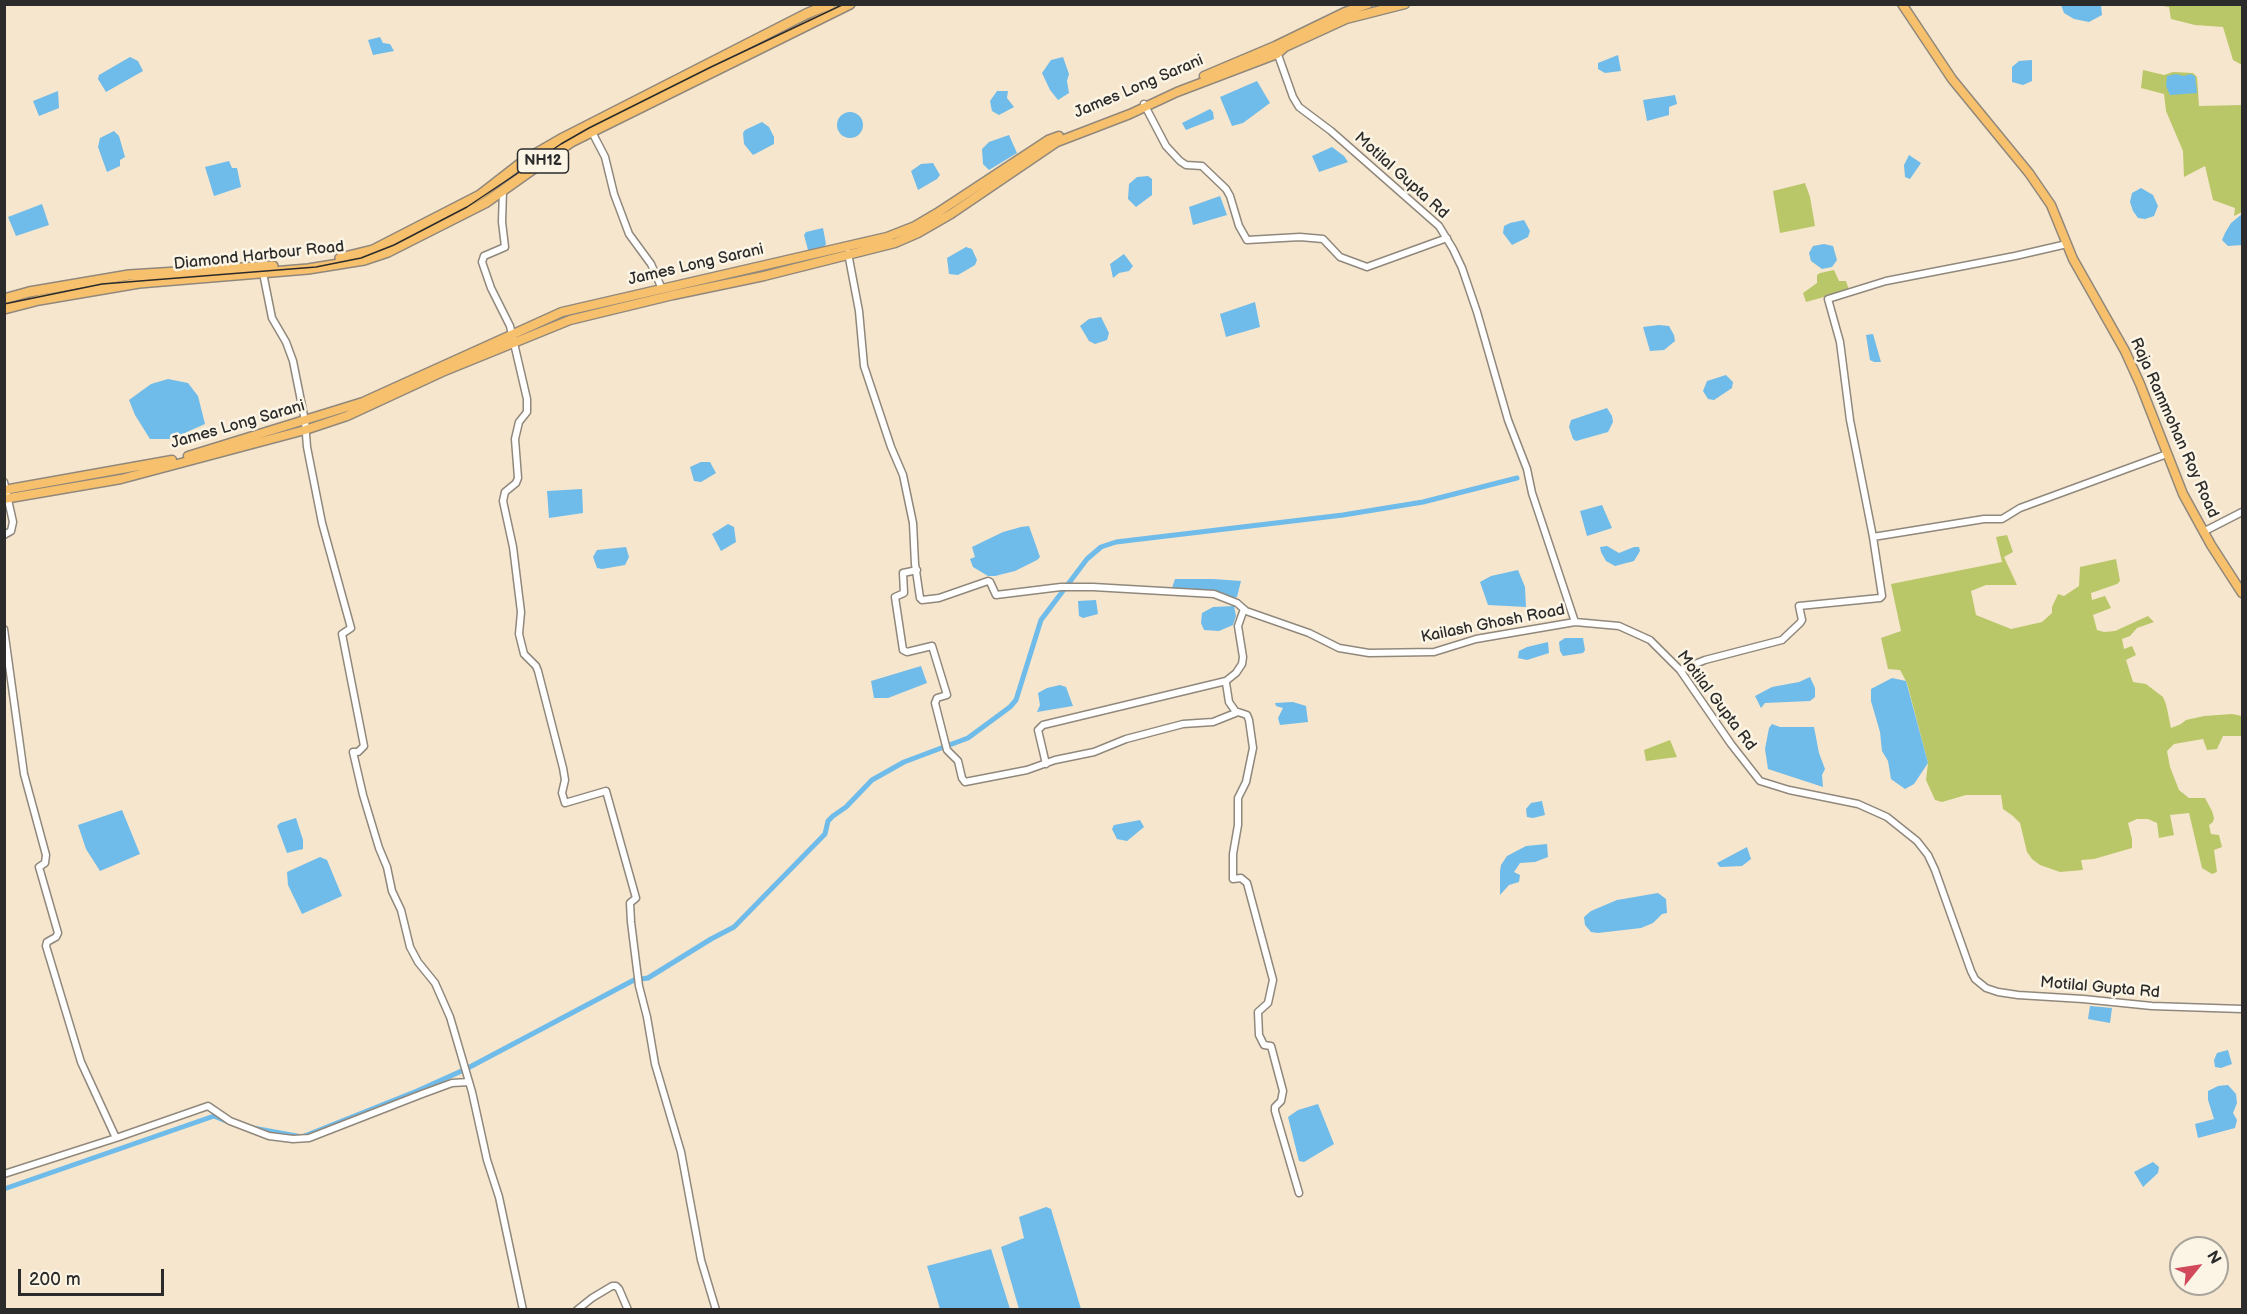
<!DOCTYPE html>
<html>
<head>
<meta charset="utf-8">
<style>
	body { margin:0 }
	#map { position:relative; width:2247px; height:1314px; overflow:hidden; background:#f6e6cd; font-family:"Balsamiq Sans",sans-serif }
	canvas { display:block }
	.frame { position:absolute; inset:0; border:6px solid #2b2b2b; pointer-events:none }
	.north { position:absolute; left:2169px; top:1236px; width:60px; height:60px; box-sizing:border-box; background:#fcf5e5; border:2px solid #a8a49b; border-radius:50%; rotate:60deg; font-size:16px; font-weight:700; line-height:24px; text-align:center; color:#2b2b2b }
	.north::after { content:''; display:block; margin:auto; width:21px; height:27px; background:#d1495b; clip-path:polygon(50% 0,100% 100%,50% 72%,0 100%) }
	.scale { position:absolute; left:18px; top:1269px; width:146px; height:27px; box-sizing:border-box; border:3px solid #2b2b2b; border-top:0; padding-left:8px; font-size:18px; line-height:21px; white-space:nowrap; color:#2b2b2b; -webkit-text-stroke:4px #fcf5e5; paint-order:stroke }
</style>
</head>
<body>
<div id="map">
<canvas width="2247" height="1314"></canvas>
<div class="frame"></div>
<div class="north">N</div>
<div class="scale">200 m</div>
</div>
<script>
const ctx = document.querySelector('canvas').getContext('2d');
ctx.lineJoin = 'round';
function paint(path, color) { ctx.fillStyle = color; ctx.fill(path, 'evenodd'); }
const shape = rows => new Path2D(rows.map(r => 'M' + r).join(''));
function strokePath(path, color, width, dash) { ctx.strokeStyle = color; ctx.lineWidth = width; ctx.lineCap = dash ? 'butt' : 'round'; ctx.setLineDash(dash || []); ctx.stroke(path); }
function write(font, color, halo, rows, align = 'center') {
  ctx.font = font + ' "Balsamiq Sans",sans-serif'; ctx.lineWidth = 5; ctx.setLineDash([]); ctx.textBaseline = 'middle'; ctx.strokeStyle = halo; ctx.fillStyle = color; for (const [text, x, y, turn = 0] of rows) {
    ctx.save(); ctx.translate(x, y); ctx.rotate((+turn || 0) * Math.PI / 180); ctx.textAlign = isNaN(turn) ? turn : align; if (halo) ctx.strokeText(text, 0, 0); ctx.fillText(text, 0, 0); ctx.restore();
  }
}
paint(shape([
	[2156,5,2242,5,2242,65,2233,60,2223,27,2195,25,2171,19,2169,7],
	[2143,70,2164,75,2173,72,2193,73,2197,77,2199,106,2242,105,2242,212,2234,216,2235,208,2213,200,2205,166,2184,177,2183,151,2166,111,2164,94,2141,88],
	[1805,183,1810,197,1815,226,1780,233,1773,191],
	[1834,270,1839,281,1846,281,1849,290,1806,302,1803,293,1817,283,1817,275,1820,273],
	[2007,535,2013,552,2004,557,2017,585,1986,585,1971,591,1976,615,2011,629,2042,622,2052,613,2052,607,2058,594,2064,596,2079,586,2080,567,2116,559,2120,581,2117,584,2091,593,2092,600,2105,596,2111,608,2093,615,2097,630,2104,632,2115,631,2148,616,2154,622,2137,628,2130,636,2122,639,2124,649,2132,646,2136,655,2126,660,2133,682,2146,684,2163,697,2166,704,2171,728,2181,724,2186,720,2204,716,2232,714,2242,716,2241,736,2223,736,2217,749,2207,750,2203,739,2174,744,2167,751,2170,767,2179,790,2189,798,2205,798,2212,811,2214,818,2213,822,2209,825,2211,834,2219,835,2222,847,2214,850,2217,872,2212,874,2202,868,2189,813,2170,815,2174,835,2159,838,2157,823,2148,819,2137,819,2128,823,2132,839,2132,848,2094,859,2081,860,2083,870,2060,872,2040,865,2032,859,2027,852,2020,823,2013,816,2003,809,2001,795,1966,795,1942,802,1935,800,1926,780,1928,763,1907,683,1900,670,1888,669,1881,638,1901,631,1891,584,2002,562,1996,537],
	[1670,740,1677,757,1646,761,1644,750]
]), '#b9c769');
paint(shape([
	[2061,5,2101,5,2102,15,2089,22,2074,19,2064,13],
	[380,37,383,43,390,44,394,51,373,55,368,40],
	[1618,55,1621,71,1605,73,1598,69,1598,63],
	[130,57,138,61,143,71,106,92,98,79,99,75],
	[1063,57,1069,74,1067,81,1069,93,1058,100,1050,90,1042,73,1051,60],
	[2032,60,2032,81,2023,85,2012,82,2012,67,2019,61],
	[2176,74,2184,76,2190,74,2195,76,2197,93,2170,95,2166,86,2167,76],
	[1257,81,1270,103,1243,123,1232,126,1220,97],
	[58,91,59,108,39,116,33,101],
	[997,91,1008,91,1007,98,1014,107,999,115,992,111,990,101],
	[1675,95,1677,104,1669,107,1669,115,1647,121,1643,100],
	[1210,109,1213,112,1214,119,1186,130,1182,123],
	'837 125a13 13 0 1 1 26 0a13 13 0 1 1-26 0Z',
	[762,122,769,127,774,137,774,144,753,155,744,144,743,133,745,130],
	[114,131,119,136,125,157,120,160,120,166,107,172,98,147,100,138],
	[1009,135,1017,153,989,170,983,164,982,149,989,142],
	[1332,147,1344,156,1348,162,1319,172,1312,156],
	[1909,155,1921,163,1910,179,1905,177,1904,165],
	[229,161,232,168,237,168,241,187,214,196,205,167],
	[933,163,940,175,937,179,918,190,911,171,921,164],
	[1148,176,1152,179,1152,195,1136,207,1128,199,1129,184,1137,177],
	[2141,188,2153,195,2158,206,2154,216,2145,219,2138,218,2133,211,2130,202,2132,193],
	[1220,196,1227,215,1193,225,1189,207],
	[42,204,49,225,16,236,8,217],
	[2242,214,2242,245,2228,246,2222,240,2225,233,2231,223],
	[1524,220,1530,231,1528,237,1512,245,1503,233,1504,226,1510,223],
	[823,228,826,244,823,248,808,250,804,235,806,232],
	[1824,244,1833,246,1837,260,1832,267,1822,269,1811,261,1809,253,1813,246],
	[966,247,972,249,977,260,975,265,958,275,949,274,947,258],
	[1124,254,1133,266,1129,271,1119,273,1113,278,1110,264],
	[1255,302,1260,327,1226,337,1220,314],
	[1101,317,1109,333,1107,340,1095,344,1089,341,1080,326,1089,319],
	[1659,325,1669,326,1674,335,1675,341,1664,350,1650,351,1643,327],
	[1873,334,1881,362,1874,362,1870,360,1866,335],
	[1726,375,1733,382,1732,388,1714,400,1708,399,1703,391,1707,381],
	[168,379,188,383,198,396,205,424,171,439,150,439,135,415,129,400,151,384],
	[1607,408,1612,416,1613,422,1608,432,1576,441,1573,439,1569,427,1571,420],
	[701,462,710,462,716,473,701,482,694,481,690,467],
	[582,489,583,513,549,518,547,491],
	[1602,505,1612,528,1587,536,1580,511],
	[728,524,734,527,736,542,721,551,712,534],
	[1029,526,1040,557,1037,560,1015,571,995,576,988,576,973,567,970,559,975,557,972,547,1003,532,1021,527],
	[1607,546,1619,553,1634,547,1639,547,1640,551,1634,561,1615,566,1606,561,1601,552,1600,547],
	[626,547,629,557,625,565,602,569,597,568,593,557,597,550],
	[1518,570,1525,587,1526,607,1488,605,1480,582,1491,576],
	[1175,579,1213,579,1241,581,1237,597,1234,598,1217,591,1171,591],
	[1096,600,1098,614,1083,618,1079,616,1078,601],
	[1234,606,1236,616,1233,625,1219,631,1204,630,1201,623,1202,613,1213,607],
	[1565,638,1583,638,1585,650,1583,653,1563,656,1560,651,1559,642],
	[1548,642,1549,653,1527,660,1518,658,1519,651,1527,647],
	[921,666,927,683,888,698,874,698,871,681],
	[1810,677,1815,688,1815,697,1810,701,1765,703,1761,708,1755,696,1772,687,1799,682],
	[1892,678,1906,681,1928,763,1914,784,1905,789,1891,779,1888,761,1882,751,1880,732,1871,701,1871,689],
	[1060,685,1066,687,1073,706,1037,712,1040,705,1038,693,1047,688],
	[1293,702,1306,706,1308,722,1280,725,1278,718,1283,708,1276,706,1275,703],
	[1772,724,1780,727,1814,727,1819,753,1825,769,1822,775,1823,787,1768,769,1765,749,1769,728],
	[1542,801,1545,815,1533,818,1527,817,1526,809,1531,803],
	[122,810,140,854,100,871,86,849,78,825],
	[296,818,303,840,303,849,287,853,277,826,280,823],
	[1140,820,1144,827,1127,841,1117,839,1112,829,1114,825],
	[1547,844,1548,857,1535,862,1520,863,1514,872,1520,875,1519,882,1509,885,1500,895,1500,871,1501,865,1507,856,1526,846],
	[1747,847,1751,859,1742,866,1720,867,1717,863],
	[320,857,327,860,342,896,302,914,288,885,287,872],
	[1658,893,1666,899,1667,913,1662,914,1653,923,1641,928,1598,933,1591,932,1585,925,1584,917,1591,911,1617,900],
	[2090,1006,2112,1008,2110,1023,2088,1019],
	[2228,1050,2232,1064,2221,1068,2215,1067,2214,1060,2217,1053],
	[2228,1085,2236,1094,2237,1103,2233,1113,2237,1120,2235,1128,2198,1138,2195,1124,2214,1119,2208,1100,2208,1091,2218,1086],
	[1318,1104,1334,1144,1304,1162,1299,1161,1288,1117,1298,1110],
	[2153,1162,2159,1167,2158,1173,2143,1187,2134,1172],
	[1046,1207,1051,1209,1081,1309,1019,1309,1001,1247,1024,1238,1019,1217],
	[991,1249,1010,1309,940,1309,927,1266]
]), '#6fbbe9');
strokePath(shape([
	[253,1128,302,1137,417,1091,466,1069,634,980,648,978,711,939,734,927,825,834,828,821,833,816,846,807,872,780,904,762,968,738,1010,707,1016,700,1041,620,1087,559,1101,547,1116,542,1343,515,1423,502,1517,478],
	[4,1189,214,1116,226,1121]
]), '#6fbbe9', 5);
const minor = shape([
	[1277,52,1293,97,1299,107,1331,131,1439,226,1453,249,1462,268,1477,312,1508,420,1527,469,1532,493,1575,622,1619,626,1650,640,1680,670,1731,744,1760,781,1789,790,1858,804,1887,817,1917,841,1928,855,1935,870,1971,971,1975,979,1986,988,1998,992,2018,995,2083,999,2152,1006,2242,1009],
	[1144,104,1166,146,1180,161,1186,165,1202,166,1226,189,1230,196,1239,226,1247,240,1300,237,1323,239,1340,257,1367,267,1447,238],
	[592,132,605,157,614,194,629,234,651,264,662,289],
	[503,190,502,222,505,247,484,256,482,262,491,288,510,326,527,399,527,412,519,422,515,439,518,478,516,483,505,492,503,501,513,547,521,612,519,634,524,654,536,666,538,671,563,768,565,780,562,793,565,803,606,791,636,898,630,903,631,922,639,986,647,1017,655,1064,681,1152,701,1260,716,1310],
	[848,253,859,311,864,366,891,447,903,475,913,523,915,564,920,598,922,600,939,598,988,581,990,582,996,595,1061,587,1093,587,1214,594,1237,603,1246,611,1309,633,1339,648,1369,653,1434,652,1476,639,1575,622],
	[263,273,272,318,286,342,293,361,305,421,307,447,322,523,351,628,342,634,364,746,358,752,353,752,363,795,379,848,387,867,392,891,401,910,410,947,418,962,435,983,450,1017,472,1092,487,1160,499,1197,523,1310],
	[4,482,13,522,11,531,4,535],
	[2203,532,2242,512],
	[1873,537,1984,519,2002,519,2020,508,2167,454],
	[917,570,903,573,904,593,895,597,903,650,907,652,932,646,947,695,937,698,935,703,947,750,958,761,962,778,965,782,1027,770,1055,760,1094,752,1126,739,1183,724,1213,722,1238,712,1247,715,1249,720,1253,748,1246,782,1238,798,1238,825,1233,854,1233,879,1241,878,1247,883,1273,980,1268,1003,1258,1012,1259,1035,1264,1045,1271,1046,1283,1091,1281,1101,1275,1107,1275,1111,1299,1193],
	[4,629,24,774,46,855,45,863,39,867,58,933,56,937,47,942,46,946,81,1062,116,1138,4,1174],
	[1680,670,1705,660,1782,640,1800,623,1802,620,1799,606,1880,598,1882,596,1873,537,1850,420,1840,342,1828,299,1886,281,2015,256,2067,244],
	[1236,712,1229,702,1226,683,1226,681,1236,673,1242,664,1243,657,1238,626,1244,609],
	[1046,764,1038,730,1043,725,1226,681],
	[116,1138,208,1106,230,1121,269,1136,293,1139,309,1138,422,1094,452,1083,469,1082],
	[577,1310,592,1298,612,1286,616,1286,619,1289,628,1310]
]);
const major = shape([
	[1902,4,1952,79,2029,173,2051,205,2073,259,2125,351,2140,384,2183,494,2211,545,2242,593],
	[1204,76,1275,46,1345,12,1368,4],
	[188,456,363,402,562,312,887,237,915,226,937,213,1048,140,1059,136],
	[4,490,172,460],
	[4,499,121,479,305,430,347,416,442,372,570,320,673,295,764,276,895,243,918,233,951,214,1057,142,1130,114,1177,92,1277,54,1285,47,1346,19,1405,4]
]);
const highway = shape([
	[340,258,373,250,480,195,525,160,563,138,806,14,830,4],
	[4,299,29,292,129,275,273,266],
	[4,309,39,300,139,283,308,269,364,260,388,252,485,203,571,142,850,4]
]);
strokePath(minor, '#90887c', 9);
strokePath(major, '#90887c', 11);
strokePath(highway, '#90887c', 12);
strokePath(minor, '#fff', 6);
strokePath(major, '#f7c06c', 8);
strokePath(highway, '#f7c06c', 9);
strokePath(shape([
	[4,304,102,284,316,267,361,258,394,245,467,207,561,144,589,128,711,67,844,4]
]), '#2b2b2b', 1.5);
for (const [x, y, w] of [
	[543,161,51]
]) { const box = new Path2D(); box.roundRect(x - w / 2, y - 12, w, 24, 4.5); ctx.fillStyle = '#fcf5e5'; ctx.fill(box); strokePath(box, '#2b2b2b', 1.5); }
write('bold 15px', '#2b2b2b', null, [
	["NH12",543,161]
]);
write('16px', '#2b2b2b', '#fcf5e5', [
	["James Long Sarani",1139,87,-23],
	["Motilal Gupta Rd",1401,176,42],
	["Diamond Harbour Road",259,256,-6],
	["James Long Sarani",696,265,-13],
	["James Long Sarani",238,425,-16],
	["Raja Rammohan Roy Road",2174,428,66],
	["Kailash Ghosh Road",1493,624,-11],
	["Motilal Gupta Rd",1716,701,53],
	["Motilal Gupta Rd",2100,988,5]
]);
</script>
</body>
</html>
